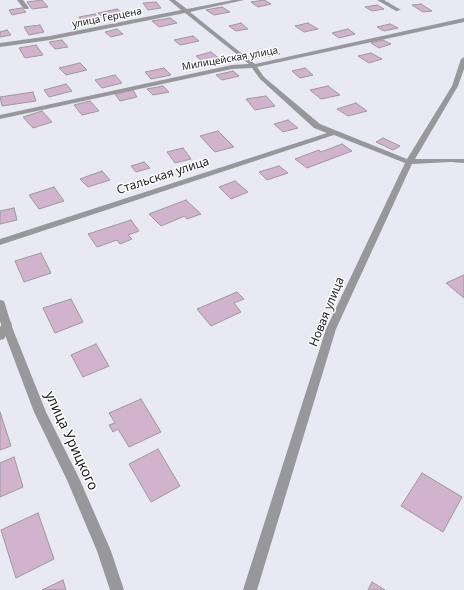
<!DOCTYPE html>
<html>
<head>
<meta charset="utf-8">
<style>
	body { margin:0 }
	canvas { display:block; background:#e8e9f2 }
</style>
</head>
<body>
<canvas width="464" height="590"></canvas>
<script>
const ctx = document.querySelector('canvas').getContext('2d');
ctx.lineJoin = 'round';
function paint(path, color) { ctx.fillStyle = color; ctx.fill(path, 'evenodd'); }
const shape = rows => new Path2D(rows.map(r => 'M' + r).join(''));
function strokePath(path, color, width, dash) { ctx.strokeStyle = color; ctx.lineWidth = width; ctx.lineCap = dash ? 'butt' : 'round'; ctx.setLineDash(dash || []); ctx.stroke(path); }
function write(font, color, halo, rows, align = 'center') {
  ctx.font = font + ' "Noto Sans",sans-serif'; ctx.lineWidth = 3; ctx.setLineDash([]); ctx.textBaseline = 'middle'; ctx.strokeStyle = halo; ctx.fillStyle = color; for (const [text, x, y, turn = 0] of rows) {
    ctx.save(); ctx.translate(x, y); ctx.rotate((+turn || 0) * Math.PI / 180); ctx.textAlign = isNaN(turn) ? turn : align; if (halo) ctx.strokeText(text, 0, 0); ctx.fillText(text, 0, 0); ctx.restore();
  }
}
const building = shape([
	[42,0,48,7,32,9,27,2,42,0],
	[264,0,271,4,258,7,251,2,264,0],
	[156,2,161,8,148,10,143,3,156,2],
	[421,4,432,11,423,12,412,5,421,4],
	[377,5,384,9,372,11,365,7,377,5],
	[222,7,230,12,214,15,206,10,222,7],
	[22,8,26,12,12,15,9,10,22,8],
	[117,9,122,13,103,17,98,13,117,9],
	[95,14,99,21,83,23,79,17,95,14],
	[170,18,177,23,159,27,152,21,170,18],
	[241,23,248,29,236,31,229,26,241,23],
	[308,23,318,29,304,32,295,26,308,23],
	[390,24,398,28,384,31,377,27,390,24],
	[40,25,44,32,29,35,24,27,40,25],
	[117,29,123,34,111,37,105,32,117,29],
	[348,29,355,34,339,38,332,33,348,29],
	[7,30,11,35,0,37,0,32,7,30],
	[193,36,199,41,180,45,174,40,193,36],
	[62,40,68,47,55,49,49,42,62,40],
	[383,40,391,44,379,48,371,43,383,40],
	[36,45,43,55,25,58,19,48,36,45],
	[274,48,280,54,265,57,258,51,274,48],
	[211,52,221,60,206,64,196,56,211,52],
	[371,53,382,59,369,63,358,56,371,53],
	[80,63,87,70,66,75,59,68,80,63],
	[164,68,171,75,151,79,145,72,164,68],
	[305,68,313,75,300,78,292,71,305,68],
	[233,71,239,76,222,80,216,75,233,71],
	[115,75,122,83,102,88,95,80,115,75],
	[66,84,72,91,49,97,44,90,66,84],
	[163,86,169,92,153,95,147,89,163,86],
	[328,86,340,95,321,99,310,90,328,86],
	[133,90,137,97,120,101,115,94,133,90],
	[33,92,36,101,2,106,0,97,33,92],
	[266,96,275,106,255,110,246,99,266,96],
	[90,101,99,111,82,115,74,105,90,101],
	[356,103,367,111,348,116,337,109,356,103],
	[42,111,52,122,33,128,23,117,42,111],
	[288,120,298,128,283,132,274,124,288,120],
	[218,131,234,147,215,152,200,136,218,131],
	[383,138,400,146,393,150,376,142,383,138],
	[342,144,352,151,307,168,295,159,319,150,321,152,342,144],
	[183,148,191,159,175,163,167,152,183,148],
	[144,162,150,168,136,172,131,166,144,162],
	[279,166,288,173,267,180,259,172,279,166],
	[102,171,110,180,88,187,80,179,102,171],
	[235,181,248,192,231,199,219,187,235,181],
	[54,187,64,201,39,209,29,195,54,187],
	[186,200,201,214,187,219,185,216,161,226,149,214,186,200],
	[14,208,17,220,0,224,0,211,14,208],
	[131,220,139,231,128,235,132,239,120,244,117,240,97,247,88,234,131,220],
	[41,253,51,273,24,282,15,261,41,253],
	[464,275,464,298,446,283,464,275],
	[237,292,244,299,234,303,241,312,211,326,197,309,237,292],
	[71,299,83,322,55,333,43,308,71,299],
	[96,344,109,366,83,377,71,355,96,344],
	[141,399,161,432,129,447,118,429,113,432,109,425,115,423,109,413,141,399],
	[0,412,11,446,0,450,0,412],
	[158,449,180,486,151,502,129,464,158,449],
	[14,457,23,487,0,497,0,463,14,457],
	[422,473,462,497,443,532,401,506,422,473],
	[38,513,54,559,16,578,1,530,38,513],
	[63,580,66,590,42,590,63,580],
	[372,582,385,590,368,590,372,582]
]);
paint(building, '#d1b3cd');
strokePath(building, '#9f979e', 1);
paint(shape([
	[17,0,23,0,29,8,28,9,24,9,17,0],
	[7,321,11,322,12,325,4,339,0,340,0,327,3,322,7,321]
]), '#98979b');
paint(shape([
	[169,0,175,0,187,9,233,0,244,0,190,12,255,64,464,18,464,22,257,67,264,77,320,124,407,159,452,86,461,59,464,57,464,69,458,86,415,159,464,159,464,163,451,162,412,164,411,166,336,329,257,590,243,590,326,329,405,163,334,135,0,245,0,239,327,133,314,128,260,79,252,68,232,69,0,119,0,115,232,65,249,64,185,13,50,40,0,47,0,43,50,36,181,10,169,0],
	[377,0,384,0,401,10,396,11,377,0],
	[0,300,4,301,5,304,12,327,46,412,79,478,111,551,124,590,110,590,97,551,67,480,34,412,2,327,0,321,0,300]
]), '#98979b');
write('10px', '#242427', '#fff', [
	["улица Герцена",107,18,-11],
	["Милицейская улица",230,59,-10]
]);
write('12px', '#242427', '#fff', [
	["Стальская улица",163,176,-18],
	["Новая улица",327,312,-68]
]);
write('14px', '#242427', '#fff', [
	["улица Урицкого",71,441,65]
]);
</script>
</body>
</html>
